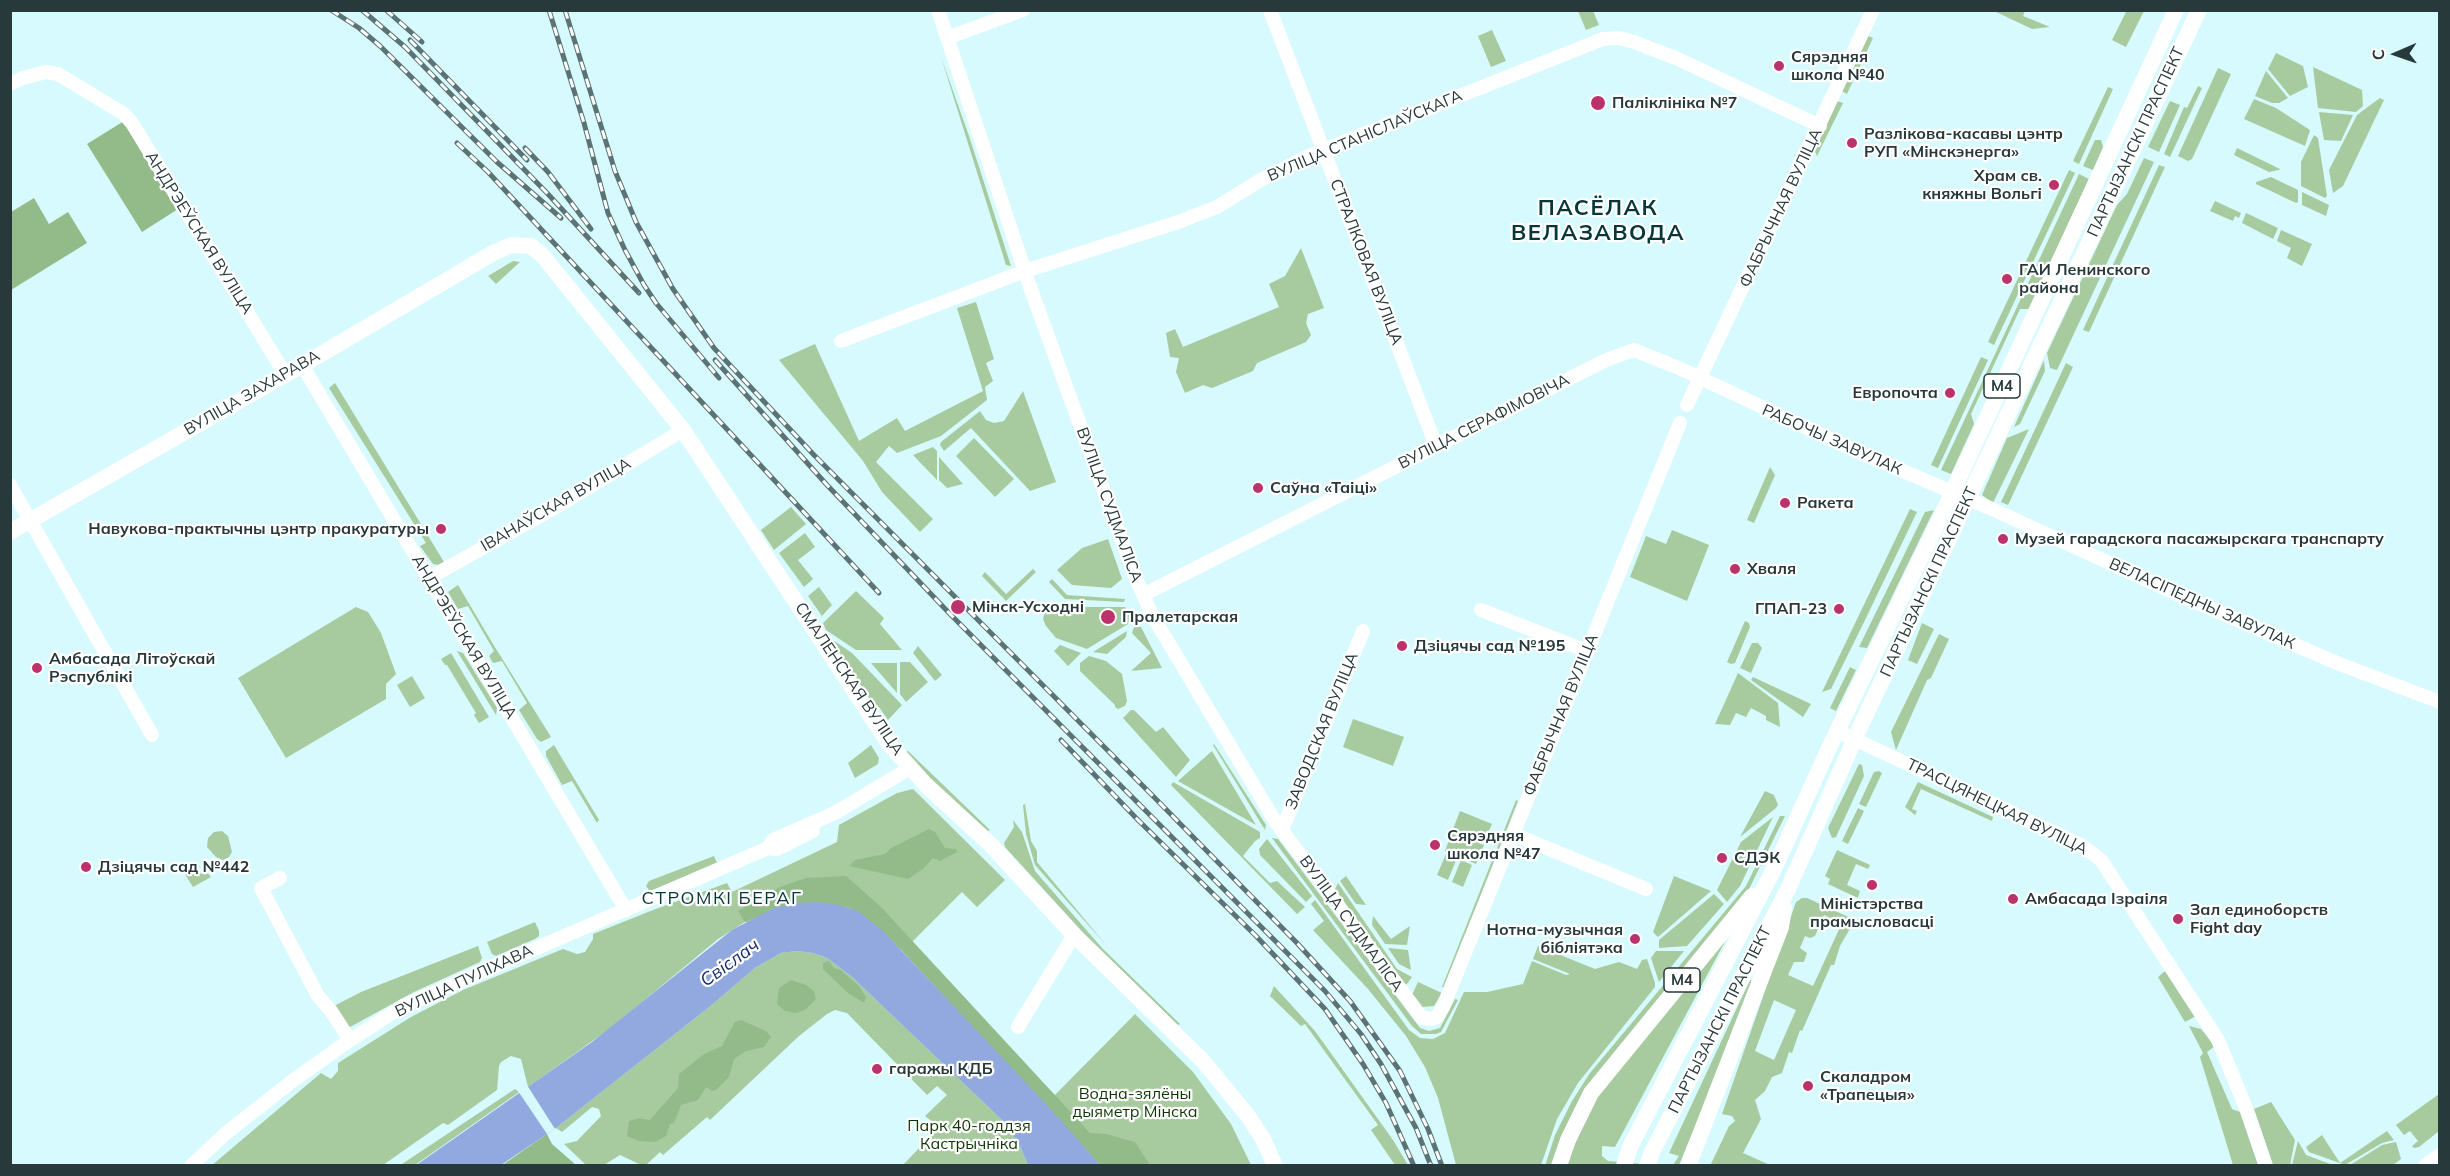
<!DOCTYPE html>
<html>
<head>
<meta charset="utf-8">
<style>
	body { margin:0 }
	#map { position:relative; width:2450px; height:1176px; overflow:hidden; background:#d6fafd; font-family:Mulish,sans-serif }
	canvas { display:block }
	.frame { position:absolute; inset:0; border:12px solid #27393b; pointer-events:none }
	.north { position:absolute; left:2366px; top:24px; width:60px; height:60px; -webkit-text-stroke:4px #fff; paint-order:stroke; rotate:268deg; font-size:16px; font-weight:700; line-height:24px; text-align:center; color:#27393b }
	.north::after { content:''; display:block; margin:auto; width:21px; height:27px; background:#27393b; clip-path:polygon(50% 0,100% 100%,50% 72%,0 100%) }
</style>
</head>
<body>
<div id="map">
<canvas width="2450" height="1176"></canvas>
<div class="frame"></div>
<div class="north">С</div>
</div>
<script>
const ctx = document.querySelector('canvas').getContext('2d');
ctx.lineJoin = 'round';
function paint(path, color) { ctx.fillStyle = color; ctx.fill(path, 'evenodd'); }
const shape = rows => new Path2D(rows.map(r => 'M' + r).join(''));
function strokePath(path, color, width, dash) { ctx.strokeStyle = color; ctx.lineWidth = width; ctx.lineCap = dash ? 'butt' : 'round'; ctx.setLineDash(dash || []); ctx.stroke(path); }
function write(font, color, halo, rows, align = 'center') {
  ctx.font = font + ' Mulish,sans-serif'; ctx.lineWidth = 4.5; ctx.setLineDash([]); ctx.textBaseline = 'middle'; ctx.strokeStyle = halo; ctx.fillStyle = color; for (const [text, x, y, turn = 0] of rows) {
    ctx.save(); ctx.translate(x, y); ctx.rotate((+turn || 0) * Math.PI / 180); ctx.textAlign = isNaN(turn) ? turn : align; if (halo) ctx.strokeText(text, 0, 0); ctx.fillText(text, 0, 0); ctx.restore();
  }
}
paint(shape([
	[2127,10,2144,11,2126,47,2112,40],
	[1578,11,1593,11,1599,25,1586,30],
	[1994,11,2025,11,2023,16,2050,27,2032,29],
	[1492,30,1506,61,1491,67,1478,36],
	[1866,35,1873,38,1847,94,1842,91,1837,101,1843,103,1817,156,1814,149],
	[2276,53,2303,66,2308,87,2290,96,2268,69],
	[941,57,969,136,1011,266,1006,265],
	[2313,67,2362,90,2363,106,2356,112,2318,108],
	[2218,68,2231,74,2192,159,2188,161,2178,156],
	[2266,71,2288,98,2279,103,2272,103,2255,96],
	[2198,86,2202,88,2170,157,2164,154,2184,107,2187,108],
	[2108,87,2113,89,2079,164,2073,161],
	[2380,98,2384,100,2343,186,2333,193,2329,170,2357,115],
	[2254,99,2276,108,2310,130,2305,146,2244,119],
	[2170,101,2180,105,2159,152,2148,147],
	[2319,112,2353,115,2341,141,2324,140],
	[2314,135,2318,138,2327,196,2325,198,2301,186,2301,162],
	[2095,140,2101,140,2103,147,2093,170,2083,166],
	[2237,148,2280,169,2279,170,2269,172,2234,155],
	[2144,158,2154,162,2057,370,2050,368,2047,353,2117,205,2127,194],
	[2159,165,2165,167,2089,332,2083,330],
	[2069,170,2075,173,1994,345,1988,342],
	[2079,174,2089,179,2029,309,2020,309,1971,414,1974,424,1951,474,1941,470],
	[2271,177,2298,190,2298,202,2296,203,2256,184,2256,182],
	[2302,192,2329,205,2326,216,2302,205],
	[2215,201,2241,213,2239,218,2235,216,2233,221,2210,211],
	[2246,213,2278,228,2273,239,2242,223],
	[2281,230,2312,244,2302,266,2287,258,2291,248,2277,241],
	[1301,248,1324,308,1308,314,1306,323,1311,335,1306,342,1257,363,1253,371,1212,388,1203,385,1185,393,1176,372,1179,358,1170,357,1166,333,1175,329,1183,347,1279,307,1269,284,1285,276],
	[513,261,520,262,496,284,488,276],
	[976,302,994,359,986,363,993,381,985,387,987,400,941,436,897,453,889,446,876,462,933,519,920,532,882,492,863,461,779,360,815,344,859,441,897,418,905,431,983,391,957,308],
	[1981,357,1988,360,1938,468,1931,465],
	[2044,360,2045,371,2020,424,2014,427],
	[2066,363,2073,367,2008,505,2001,502],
	[335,383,444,562,438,565,433,564,420,546,426,543,329,388],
	[1023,391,1056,482,1030,491,971,428,944,451,940,445,941,442,980,411,986,420,994,423,1004,421],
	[2029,429,1993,503,1982,495,2007,438],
	[974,438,1014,479,995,497,956,456],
	[933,447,937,451,937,480,913,455],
	[939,457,963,484,947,488,939,480],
	[1770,467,1775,475,1754,523,1747,520],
	[791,507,806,524,774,550,761,530],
	[1910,509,1917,512,1865,620,1831,689,1822,692],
	[1934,510,1867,648,1859,647,1925,512],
	[1672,530,1709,545,1687,601,1630,577,1646,536,1666,544],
	[805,533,815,547,798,560,813,579,804,587,779,553],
	[1108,539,1122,579,1111,588,1072,585,1057,570,1082,548],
	[1033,569,1036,572,1006,601,982,576,985,572,1006,594],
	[1052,579,1067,595,1125,599,1124,602,1065,599,1049,582],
	[458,585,493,644,551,737,541,742,537,739,519,710,527,703,502,661,493,663,489,656,494,651,468,606,458,609,448,592],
	[819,587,832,605,822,616,808,596],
	[856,591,884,618,880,624,902,650,856,650,826,630,823,623],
	[356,607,368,612,381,633,396,674,386,684,386,699,286,758,238,678],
	[1052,607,1125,607,1130,616,1128,624,1087,649,1056,638,1046,626,1043,619,1045,612],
	[1745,621,1749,623,1750,627,1735,663,1731,664,1727,662],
	[1922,623,1934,629,1917,664,1908,660],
	[1138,626,1141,627,1162,668,1131,671,1151,653,1132,633,1134,627],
	[1127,631,1126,637,1107,654,1093,652],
	[1939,634,1949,639,1931,678,1927,680,1896,750,1891,732],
	[830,638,852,653,902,705,888,720,879,707,875,707],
	[1752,643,1758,643,1762,648,1751,673,1740,668],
	[1060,645,1081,653,1068,666,1054,651],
	[918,646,942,675,935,681,913,653],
	[457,651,463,653,497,708,496,715],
	[451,653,489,717,479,723,474,715,476,713,447,665,445,665,441,659],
	[1089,656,1106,661,1122,674,1127,701,1125,706,1118,709,1115,707,1115,705,1080,671,1080,663],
	[900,662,910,662,928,682,906,702,900,694],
	[871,663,897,663,897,693],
	[1850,667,1856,670,1836,711,1830,708],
	[1738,673,1778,703,1780,727,1766,720,1766,716,1751,708,1746,717,1736,713,1730,725,1715,724],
	[412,676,425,698,410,707,397,685],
	[1753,677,1811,704,1803,717,1751,680],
	[1131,710,1134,710,1156,732,1163,727,1190,760,1176,777,1123,718],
	[1353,719,1404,737,1393,766,1343,747],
	[1214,744,1266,825,1265,830,1213,745],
	[554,745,599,820,597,823,572,781,562,785,546,756,546,751],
	[871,745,879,758,878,764,855,778,848,763],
	[908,751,990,830,984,832,905,754,905,752],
	[1212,751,1256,825,1178,781],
	[1859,764,1862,765,1864,776,1836,837,1832,838,1828,828],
	[1879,771,1882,773,1866,807,1859,804,1874,772],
	[1173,782,1260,832,1260,838,1255,841,1243,856,1270,883,1277,881,1305,907,1297,914,1171,785],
	[1918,782,1993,817,1992,821,1921,789,1912,809,1917,811,1915,815,1905,807],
	[913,789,1005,880,977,907,962,892,912,942,901,949,745,922,718,939,612,1027,528,1087,521,1059,511,1056,501,1062,499,1066,497,1090,448,1125,443,1123,383,1165,211,1166,321,1073,331,1079,338,1071,338,1063,411,1017,463,990,563,949,577,954,585,952,593,939,593,934,653,910,727,883,732,892,837,842,839,825,897,793],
	[1765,791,1774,795,1778,805,1776,808,1740,837],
	[1516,800,1518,801,1444,988,1442,987],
	[1025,804,1031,841,1037,851,1037,862,1106,945,1035,865,1026,834,1023,805],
	[1858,808,1864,811,1848,844,1842,841],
	[1460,811,1492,824,1484,842,1453,829],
	[1780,816,1785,816,1749,889,1669,986,1552,1165,1545,1166,1555,1135,1572,1101,1590,1073,1746,886],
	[1773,817,1740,886,1727,902,1717,890,1741,842],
	[1013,820,1022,832,1035,871,1102,948,1180,1024,1178,1025,1087,937,1005,847,1004,843,1014,827],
	[222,831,228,836,232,852,229,857,223,860,216,857,207,847,208,838,214,832],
	[1452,832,1484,845,1476,864,1445,851],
	[1272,838,1278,839,1420,1028,1429,1031,1440,1028,1455,999,1458,1000,1441,1032,1436,1034,1421,1034,1412,1026],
	[1267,839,1312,896,1306,902,1260,855,1259,849],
	[1837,850,1870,865,1868,869,1856,864,1847,885,1860,891,1858,898,1828,884,1830,879,1825,876],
	[1446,854,1457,858,1448,880,1437,875],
	[714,856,717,863,650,891,646,886,649,881],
	[1461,860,1472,865,1463,887,1452,882],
	[190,862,198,875,206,871,211,877,193,887,181,868],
	[1346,876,1366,905,1356,904,1340,881],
	[1674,876,1711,891,1658,937,1653,932],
	[1338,883,1397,969,1412,977,1407,984,1404,985,1393,971,1335,889],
	[1714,894,1724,904,1687,946,1659,948,1659,940],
	[1802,898,1807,898,1855,920,1840,946,1834,965,1831,965,1802,1031,1800,1030,1792,1053,1789,1052,1782,1073,1772,1077,1765,1091,1755,1100,1761,1119,1743,1153,1770,1165,1712,1166,1711,1164,1729,1126,1735,1121,1732,1116,1722,1114,1796,902],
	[1824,915,1842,923,1813,986,1788,975,1794,962,1804,962,1807,953,1800,948,1805,936,1810,938,1815,936],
	[1774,1000,1796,1010,1774,1060,1755,1051],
	[1315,900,1409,1030,1420,1038,1433,1039,1445,1033,1464,992,1487,992,1523,984,1532,961,1566,975,1570,974,1533,959,1538,946,1595,969,1619,962,1637,969,1642,960,1647,959,1655,983,1655,987,1578,1083,1557,1119,1541,1165,1456,1165,1438,1098,1425,1067,1406,1036,1368,989,1313,930,1324,921,1311,904],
	[1373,916,1391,939,1410,926,1407,945,1385,944,1372,925],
	[535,922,539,931,539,936,535,939,496,956,492,954,487,942],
	[1727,938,1615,1147,1602,1146,1602,1156,1608,1161,1653,1165,1565,1166,1599,1089],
	[478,946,482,958,480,962,414,992,350,1027,347,1027,332,1007,361,992],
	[1388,948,1408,950,1411,970,1399,964],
	[797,951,813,953,827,958,852,977,1003,1121,1020,1146,1028,1165,903,1165,939,1127,925,1116,947,1095,937,1086,927,1095,847,1013,835,1010,827,1014,799,1036,710,1120,707,1117,663,1155,660,1152,646,1165,641,1165,620,1155,604,1165,586,1165,564,1144,577,1141,601,1116,599,1109,592,1107,562,1132,556,1128,713,1004,755,968,781,953],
	[1656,951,1684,951,1659,982,1651,958],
	[2169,968,2196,1016,2185,1022,2158,977],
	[1750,980,1753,981,1726,1053,1679,1165,1673,1165,1679,1156,1669,1153],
	[1418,982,1442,993,1434,1006,1422,1007,1412,995],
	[1274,986,1315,1031,1393,1140,1408,1165,1395,1165,1371,1130,1378,1125,1305,1024,1301,1026,1270,996],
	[1135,1014,1193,1072,1231,1124,1251,1165,1100,1165,1046,1104],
	[2189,1026,2201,1029,2215,1046,2207,1052,2232,1109,2240,1112,2258,1165,2233,1165,2200,1057,2203,1053],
	[515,1089,519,1092,415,1165,399,1166],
	[2439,1094,2439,1131,2419,1147,2414,1148,2412,1146,2418,1141,2410,1131,2404,1135,2396,1125],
	[2271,1102,2295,1140,2290,1165,2273,1165,2254,1109],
	[2387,1131,2394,1140,2382,1143,2345,1165,2309,1152,2306,1147,2322,1135,2340,1163],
	[2298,1141,2306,1155,2333,1165,2292,1165],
	[2396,1142,2401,1159,2393,1165,2350,1165,2382,1145]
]), '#a7cb9f');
paint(shape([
	[124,121,178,209,142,232,87,144],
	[34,198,49,224,68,212,87,243,11,290,11,212],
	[929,829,935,832,945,848,956,849,957,852,940,861,933,858,924,868,908,879,849,866,855,860,885,854,891,848],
	[846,876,881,907,1090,1133,1106,1134,1135,1142,1150,1165,1100,1165,891,939,866,917,848,907,818,902,785,905,745,922,738,911,780,887,806,878],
	[829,961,834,968,841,970,859,986,866,997,864,1003,848,993,823,969,823,963],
	[791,980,806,985,814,991,816,999,805,1010,796,1013,785,1011,777,1004,779,988],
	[741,1020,766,1031,771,1037,764,1047,746,1051,734,1059,729,1077,716,1090,712,1091,706,1087,698,1100,681,1105,674,1123,670,1124,666,1136,655,1142,639,1141,627,1136,629,1121,639,1118,650,1120,678,1088,679,1074,704,1054,722,1046,735,1022],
	[547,1134,552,1144,576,1165,501,1166]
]), '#92bb89');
paint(shape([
	[818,902,839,905,858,911,883,931,1046,1104,1100,1165,1028,1165,1020,1146,1003,1121,852,977,827,958,813,953,797,951,781,953,755,968,713,1004,556,1128,501,1165,415,1166,592,1042,732,930,774,908,795,903]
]), '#91a9de');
paint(shape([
	[527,1085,555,1129,547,1134,518,1091]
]), '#d6fafd');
strokePath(shape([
	[938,10,1029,284,1134,574,1152,615,1275,821,1422,1018,1432,1019,1437,1017,1443,1007,1680,423],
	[1270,10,1436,446],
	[947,38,1023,10],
	[10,84,23,78,46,72,58,74,124,114,132,123,285,374],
	[841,341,1025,271,1178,222,1217,207,1259,181,1311,155,1603,39,1619,38,1634,42,1678,59,1820,126],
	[302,365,626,910],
	[1687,405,1873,10],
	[10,485,152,735],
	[429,578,558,506,683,430],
	[1143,595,1606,360,1634,350,1681,369,1854,450,1992,509,2168,590,2337,663,2440,702],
	[1481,610,1587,651],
	[1837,731,2081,845,2101,860,2218,1040,2246,1108,2266,1166],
	[1282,830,1363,631],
	[1513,834,1646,889],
	[768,848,777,849,813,831],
	[280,878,261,888,318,996,331,1011,350,1040],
	[1018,1027,1074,935],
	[191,1166,225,1134,291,1082,343,1045,403,1006,768,848,773,840,835,813,910,768]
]), '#fff', 14);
strokePath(shape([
	[10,532,323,353,493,253,511,245,531,246,543,256,683,430,890,745,926,785,990,844,1074,935,1203,1061,1248,1116,1263,1139,1275,1166],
	[1559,1166,1568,1140,1591,1093,1752,896],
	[1624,1166,1630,1147,1775,867,1829,748,1944,510,2176,10],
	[1647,1166,1653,1150,1788,889,1861,725,2199,10],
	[1688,1166,1781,927,1784,908],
	[2426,1166,2440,1156]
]), '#fff', 16);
const rail = shape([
	[331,10,359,28,380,46,497,162,561,218],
	[362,10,405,47,547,193,639,293],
	[386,10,422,42],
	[549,10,584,123,608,213,625,250,644,285,656,303,719,378],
	[565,10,615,171,636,222,673,289,714,348,814,455,1151,794,1297,943,1350,1001,1400,1071,1428,1129,1442,1166],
	[410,40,527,160],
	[457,143,488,172,879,593],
	[525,148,548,172,591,229],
	[715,360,827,485,951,615,1325,991,1361,1034,1381,1064,1416,1128,1431,1166],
	[1061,740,1138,820,1256,936,1325,1009,1363,1064,1386,1103,1414,1166]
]);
strokePath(rail, '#5c7375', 5);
strokePath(rail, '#fff', 3, [9]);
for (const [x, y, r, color] of [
	[1779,66,6,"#bc326d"],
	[1598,103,8,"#bc326d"],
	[1852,143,6,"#bc326d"],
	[2054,185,6,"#bc326d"],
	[2007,279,6,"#bc326d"],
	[1950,393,6,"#bc326d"],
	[1258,488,6,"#bc326d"],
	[1785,503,6,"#bc326d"],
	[441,529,6,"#bc326d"],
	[2003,539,6,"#bc326d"],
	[1735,569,6,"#bc326d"],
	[958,607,8,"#bc326d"],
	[1839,609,6,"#bc326d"],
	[1108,617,8,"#bc326d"],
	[1402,646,6,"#bc326d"],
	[37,668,6,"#bc326d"],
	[1435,845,6,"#bc326d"],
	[1722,858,6,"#bc326d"],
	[86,867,6,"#bc326d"],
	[1872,885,6,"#bc326d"],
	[2013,899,6,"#bc326d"],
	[2178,919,6,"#bc326d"],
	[1635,939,6,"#bc326d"],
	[877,1069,6,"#bc326d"],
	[1808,1086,6,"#bc326d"]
]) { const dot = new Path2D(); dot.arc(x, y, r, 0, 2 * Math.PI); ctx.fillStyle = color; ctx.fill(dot); strokePath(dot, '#fff', 2); }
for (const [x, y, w] of [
	[2002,386,36],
	[1682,980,36]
]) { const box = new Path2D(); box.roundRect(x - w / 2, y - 12, w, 24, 4.5); ctx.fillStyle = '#fff'; ctx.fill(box); strokePath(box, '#27393b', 1.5); }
write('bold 15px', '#27393b', null, [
	["М4",2002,386],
	["М4",1682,980]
]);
write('bold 16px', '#27393b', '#fff', [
	["Сярэдняя",1791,57],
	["школа №40",1791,75],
	["Паліклініка №7",1612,103],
	["Разлікова-касавы цэнтр",1864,134],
	["РУП «Мінскэнерга»",1864,152],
	["Храм св.",2042,176,"right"],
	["княжны Вольгі",2042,194,"right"],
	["ГАИ Ленинского",2019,270],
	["района",2019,288],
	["Европочта",1938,393,"right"],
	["Саўна «Таіці»",1270,488],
	["Ракета",1797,503],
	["Навукова-практычны цэнтр пракуратуры",429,529,"right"],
	["Музей гарадскога пасажырскага транспарту",2015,539],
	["Хваля",1747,569],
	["Мінск-Усходні",972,607],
	["ГПАП-23",1827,609,"right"],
	["Пралетарская",1122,617],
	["Дзіцячы сад №195",1414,646],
	["Амбасада Літоўскай",49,659],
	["Рэспублікі",49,677],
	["Сярэдняя",1447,836],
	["школа №47",1447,854],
	["СДЭК",1734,858],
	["Дзіцячы сад №442",98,867],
	["Амбасада Ізраіля",2025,899],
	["Міністэрства",1872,904,"center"],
	["прамысловасці",1872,922,"center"],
	["Зал единоборств",2190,910],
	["Fight day",2190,928],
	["Нотна-музычная",1623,930,"right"],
	["бібліятэка",1623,948,"right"],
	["гаражы КДБ",889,1069],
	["Скаладром",1820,1077],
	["«Трапецыя»",1820,1095]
], 'left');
write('16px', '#27393b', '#fff', [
	["ВУЛІЦА СТАНІСЛАЎСКАГА",1365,136,-23],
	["ПАРТЫЗАНСКІ ПРАСПЕКТ",2136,142,-65],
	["ФАБРЫЧНАЯ ВУЛІЦА",1781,208,-65],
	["АНДРЭЕЎСКАЯ ВУЛІЦА",199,233,58],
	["СТРАЛКОВАЯ ВУЛІЦА",1366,262,69],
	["ВУЛІЦА ЗАХАРАВА",252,393,-30],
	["ВУЛІЦА СЕРАФІМОВІЧА",1484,422,-27],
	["РАБОЧЫ ЗАВУЛАК",1832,440,24],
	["ІВАНАЎСКАЯ ВУЛІЦА",556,505,-30],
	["ВУЛІЦА СУДМАЛІСА",1109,505,70],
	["ПАРТЫЗАНСКІ ПРАСПЕКТ",1929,582,-65],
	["ВЕЛАСІПЕДНЫ ЗАВУЛАК",2202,604,24],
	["АНДРЭЕЎСКАЯ ВУЛІЦА",464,637,59],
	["СМАЛЕНСКАЯ ВУЛІЦА",849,679,56],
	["ФАБРЫЧНАЯ ВУЛІЦА",1561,715,-68],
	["ЗАВОДСКАЯ ВУЛІЦА",1322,731,-68],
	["ТРАСЦЯНЕЦКАЯ ВУЛІЦА",1997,807,26],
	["ВУЛІЦА СУДМАЛІСА",1351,924,54],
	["ВУЛІЦА ПУЛІХАВА",464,981,-25],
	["ПАРТЫЗАНСКІ ПРАСПЕКТ",1720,1020,-63]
]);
write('16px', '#0e3604', '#fff', [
	["Водна-зялёны",1135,1094],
	["дыяметр Мінска",1135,1112],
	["Парк 40-годдзя",969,1126],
	["Кастрычніка",969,1144]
]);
ctx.letterSpacing = '1.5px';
write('18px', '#08373a', '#fff', [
	["СТРОМКІ БЕРАГ",722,899]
]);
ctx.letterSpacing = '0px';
write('italic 18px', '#162d6a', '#fff', [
	["Свіслач",730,963,-36]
]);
ctx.letterSpacing = '1.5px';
write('bold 22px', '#08373a', '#fff', [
	["ПАСЁЛАК",1598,208],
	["ВЕЛАЗАВОДА",1598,233]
]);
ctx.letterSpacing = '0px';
</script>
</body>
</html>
